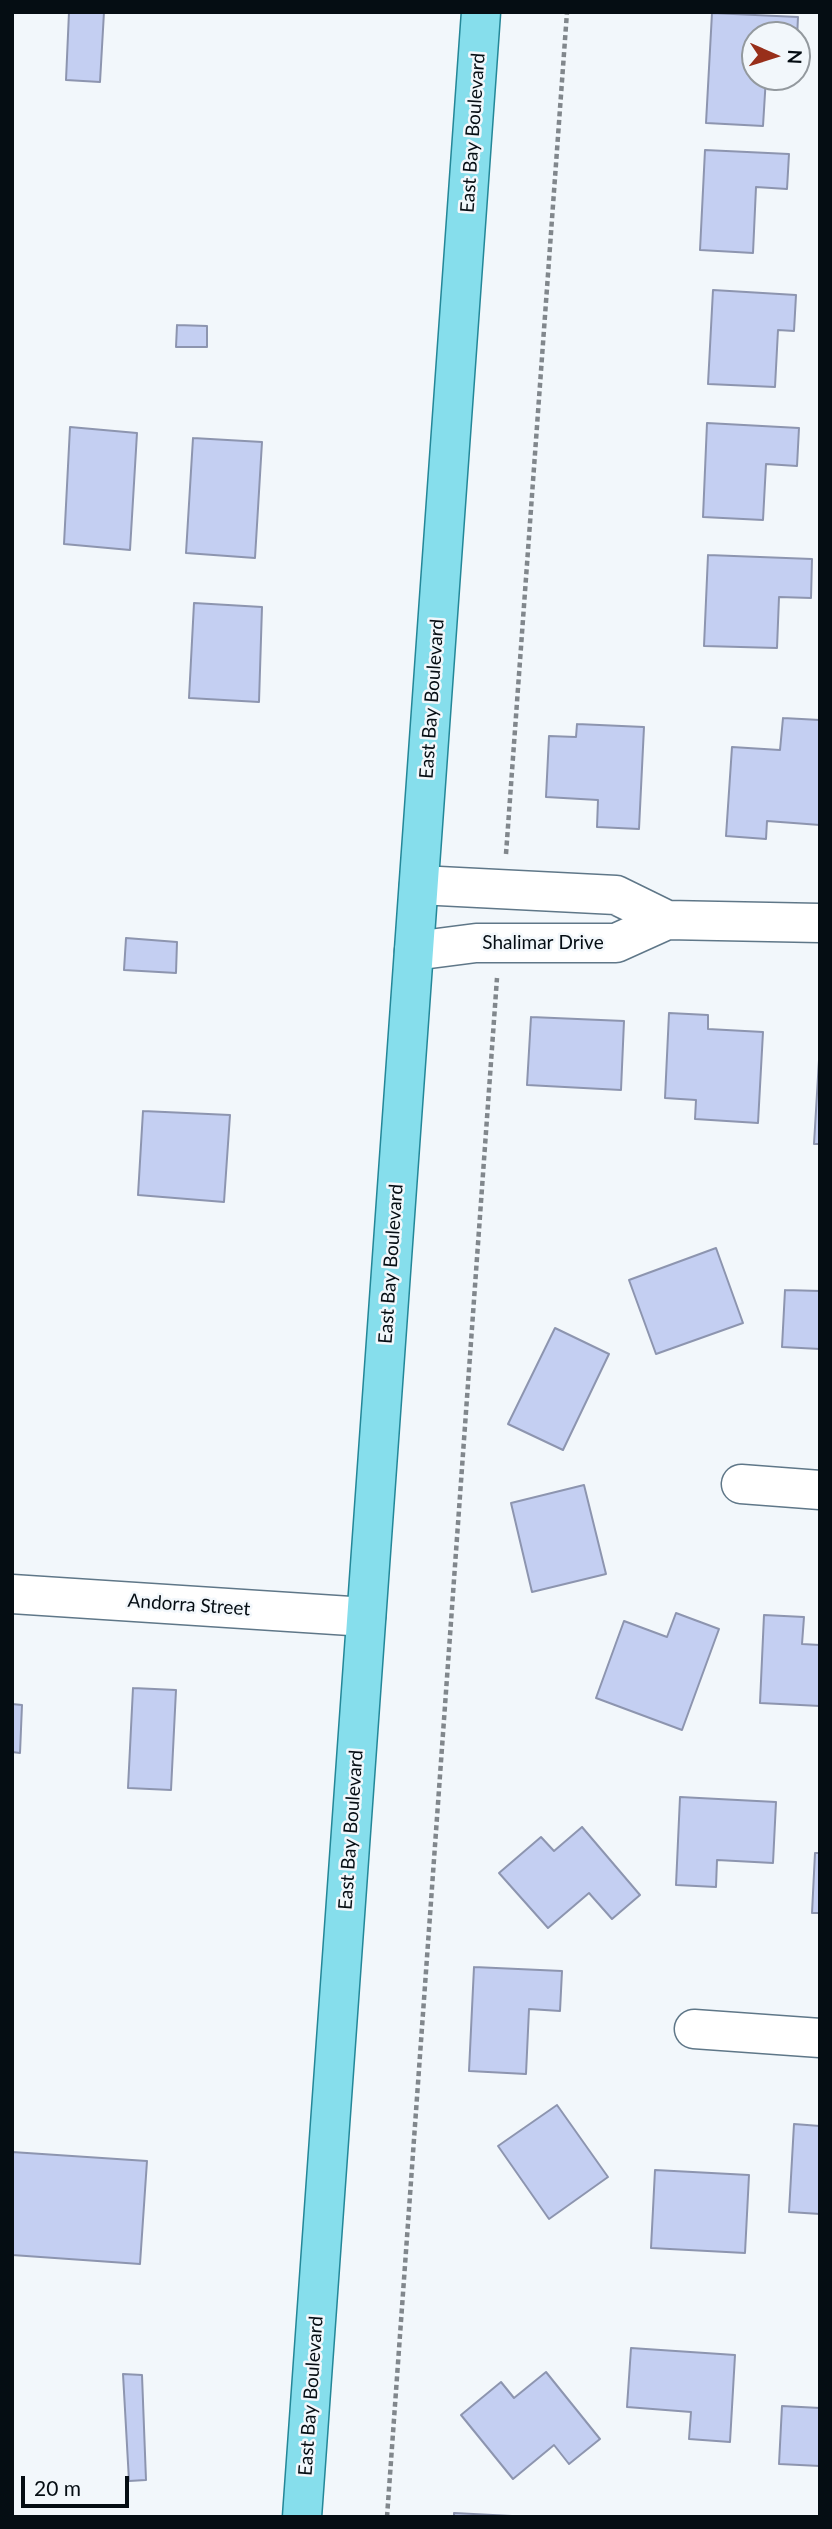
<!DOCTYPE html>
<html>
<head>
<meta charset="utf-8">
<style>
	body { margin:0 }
	#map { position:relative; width:832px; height:2529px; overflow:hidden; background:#f2f7fb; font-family:Lato,sans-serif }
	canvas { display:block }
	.frame { position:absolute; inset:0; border:14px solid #050d13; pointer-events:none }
	.north { position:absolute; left:741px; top:21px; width:70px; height:70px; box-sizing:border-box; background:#f2f7fb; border:2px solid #93999e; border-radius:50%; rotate:93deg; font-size:19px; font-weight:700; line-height:28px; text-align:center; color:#050d13 }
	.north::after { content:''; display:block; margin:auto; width:24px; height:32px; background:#982f1a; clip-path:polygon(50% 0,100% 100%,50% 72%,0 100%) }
	.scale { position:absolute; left:21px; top:2476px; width:108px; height:32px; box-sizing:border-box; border:4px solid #050d13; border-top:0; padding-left:9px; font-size:21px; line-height:24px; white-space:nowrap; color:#050d13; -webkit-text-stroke:5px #f2f7fb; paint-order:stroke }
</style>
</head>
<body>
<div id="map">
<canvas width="832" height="2529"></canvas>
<div class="frame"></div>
<div class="north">N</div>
<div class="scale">20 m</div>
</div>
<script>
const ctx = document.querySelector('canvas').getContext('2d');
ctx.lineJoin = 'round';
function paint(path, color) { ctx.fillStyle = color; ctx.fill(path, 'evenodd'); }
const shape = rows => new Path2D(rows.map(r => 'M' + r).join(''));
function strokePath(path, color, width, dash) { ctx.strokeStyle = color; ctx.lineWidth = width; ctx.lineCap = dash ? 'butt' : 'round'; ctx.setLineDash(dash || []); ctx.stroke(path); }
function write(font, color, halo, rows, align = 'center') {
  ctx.font = font + ' Lato,sans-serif'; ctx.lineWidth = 5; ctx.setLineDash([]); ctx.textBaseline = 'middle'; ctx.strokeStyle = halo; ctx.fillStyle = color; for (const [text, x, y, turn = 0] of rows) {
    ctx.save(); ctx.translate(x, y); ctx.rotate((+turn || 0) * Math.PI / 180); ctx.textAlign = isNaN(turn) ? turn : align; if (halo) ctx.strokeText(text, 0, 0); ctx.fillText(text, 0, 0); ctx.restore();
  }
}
const building = shape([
	[69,12,104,12,100,82,66,80,69,12],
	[712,13,798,17,797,39,797,35,755,35,755,77,766,77,763,126,706,123,712,13],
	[705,150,789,154,787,189,756,187,753,253,700,250,705,150],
	[713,290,796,295,794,331,778,330,775,387,708,384,713,290],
	[177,325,207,326,207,347,176,347,177,325],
	[707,423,799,428,797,466,766,464,763,520,703,517,707,423],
	[70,427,137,433,130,550,64,544,70,427],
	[193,438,262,442,255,558,186,553,193,438],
	[708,555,812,559,811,598,779,597,777,648,704,646,708,555],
	[194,603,262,607,259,702,189,698,194,603],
	[783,718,820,720,820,825,767,821,766,839,726,836,732,747,780,750,783,718],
	[577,724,644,727,639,829,597,827,598,800,546,797,549,736,576,737,577,724],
	[126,938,177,942,176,973,124,970,126,938],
	[669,1013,708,1015,708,1029,763,1032,758,1123,695,1119,696,1100,665,1098,669,1013],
	[531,1017,624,1021,621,1090,527,1085,531,1017],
	[820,1043,820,1144,814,1144,820,1043],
	[143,1111,230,1115,224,1202,138,1195,143,1111],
	[716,1248,743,1323,656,1354,629,1280,716,1248],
	[785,1290,820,1291,820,1349,782,1347,785,1290],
	[555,1328,609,1354,563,1450,508,1424,555,1328],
	[584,1485,606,1574,532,1592,511,1503,584,1485],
	[676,1613,719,1629,682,1730,596,1698,624,1621,667,1637,676,1613],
	[764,1615,804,1617,802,1644,820,1645,820,1706,760,1703,764,1615],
	[133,1688,176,1690,171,1790,128,1788,133,1688],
	[12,1704,22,1705,20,1753,12,1752,12,1704],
	[680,1797,776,1802,773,1863,717,1860,716,1887,676,1885,680,1797],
	[582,1827,640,1895,612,1919,589,1893,548,1928,499,1873,541,1837,554,1851,582,1827],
	[815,1853,820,1853,820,1913,812,1913,815,1853],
	[474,1967,562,1971,560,2011,529,2009,526,2074,469,2071,474,1967],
	[557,2105,608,2177,549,2219,498,2146,557,2105],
	[794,2124,820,2126,820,2214,789,2212,794,2124],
	[12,2152,147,2161,140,2264,12,2255,12,2152],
	[655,2170,749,2175,745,2253,651,2248,655,2170],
	[631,2348,735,2355,730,2442,689,2439,691,2412,627,2407,631,2348],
	[546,2372,600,2439,569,2464,554,2445,513,2479,461,2415,501,2382,514,2398,546,2372],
	[123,2374,142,2375,146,2480,129,2481,123,2374],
	[782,2406,820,2408,820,2466,779,2464,782,2406],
	[454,2513,512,2516,512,2517,454,2517,454,2513]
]);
paint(building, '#c4cff2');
strokePath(building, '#8d95af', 2);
const minor = shape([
	[419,885,616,895,667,920,820,923],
	[414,951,476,943,616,943,667,920],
	[741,1484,820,1490],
	[12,1594,366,1617],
	[694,2029,820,2038]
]);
const major = shape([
	[302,2517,481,12]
]);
strokePath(minor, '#5f7788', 41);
strokePath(major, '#248798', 41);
strokePath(shape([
	[506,854,567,12],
	[387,2517,497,978]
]), '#81878c', 4.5, [5, 3.5]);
strokePath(minor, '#fff', 38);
strokePath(major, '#86deec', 38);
write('19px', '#050d13', '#f2f7fb', [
	["East Bay Boulevard",473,133,-86],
	["East Bay Boulevard",432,699,-86],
	["Shalimar Drive",543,943],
	["East Bay Boulevard",391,1264,-86],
	["Andorra Street",189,1605,4],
	["East Bay Boulevard",351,1830,-86],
	["East Bay Boulevard",311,2396,-86]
]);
</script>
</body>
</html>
